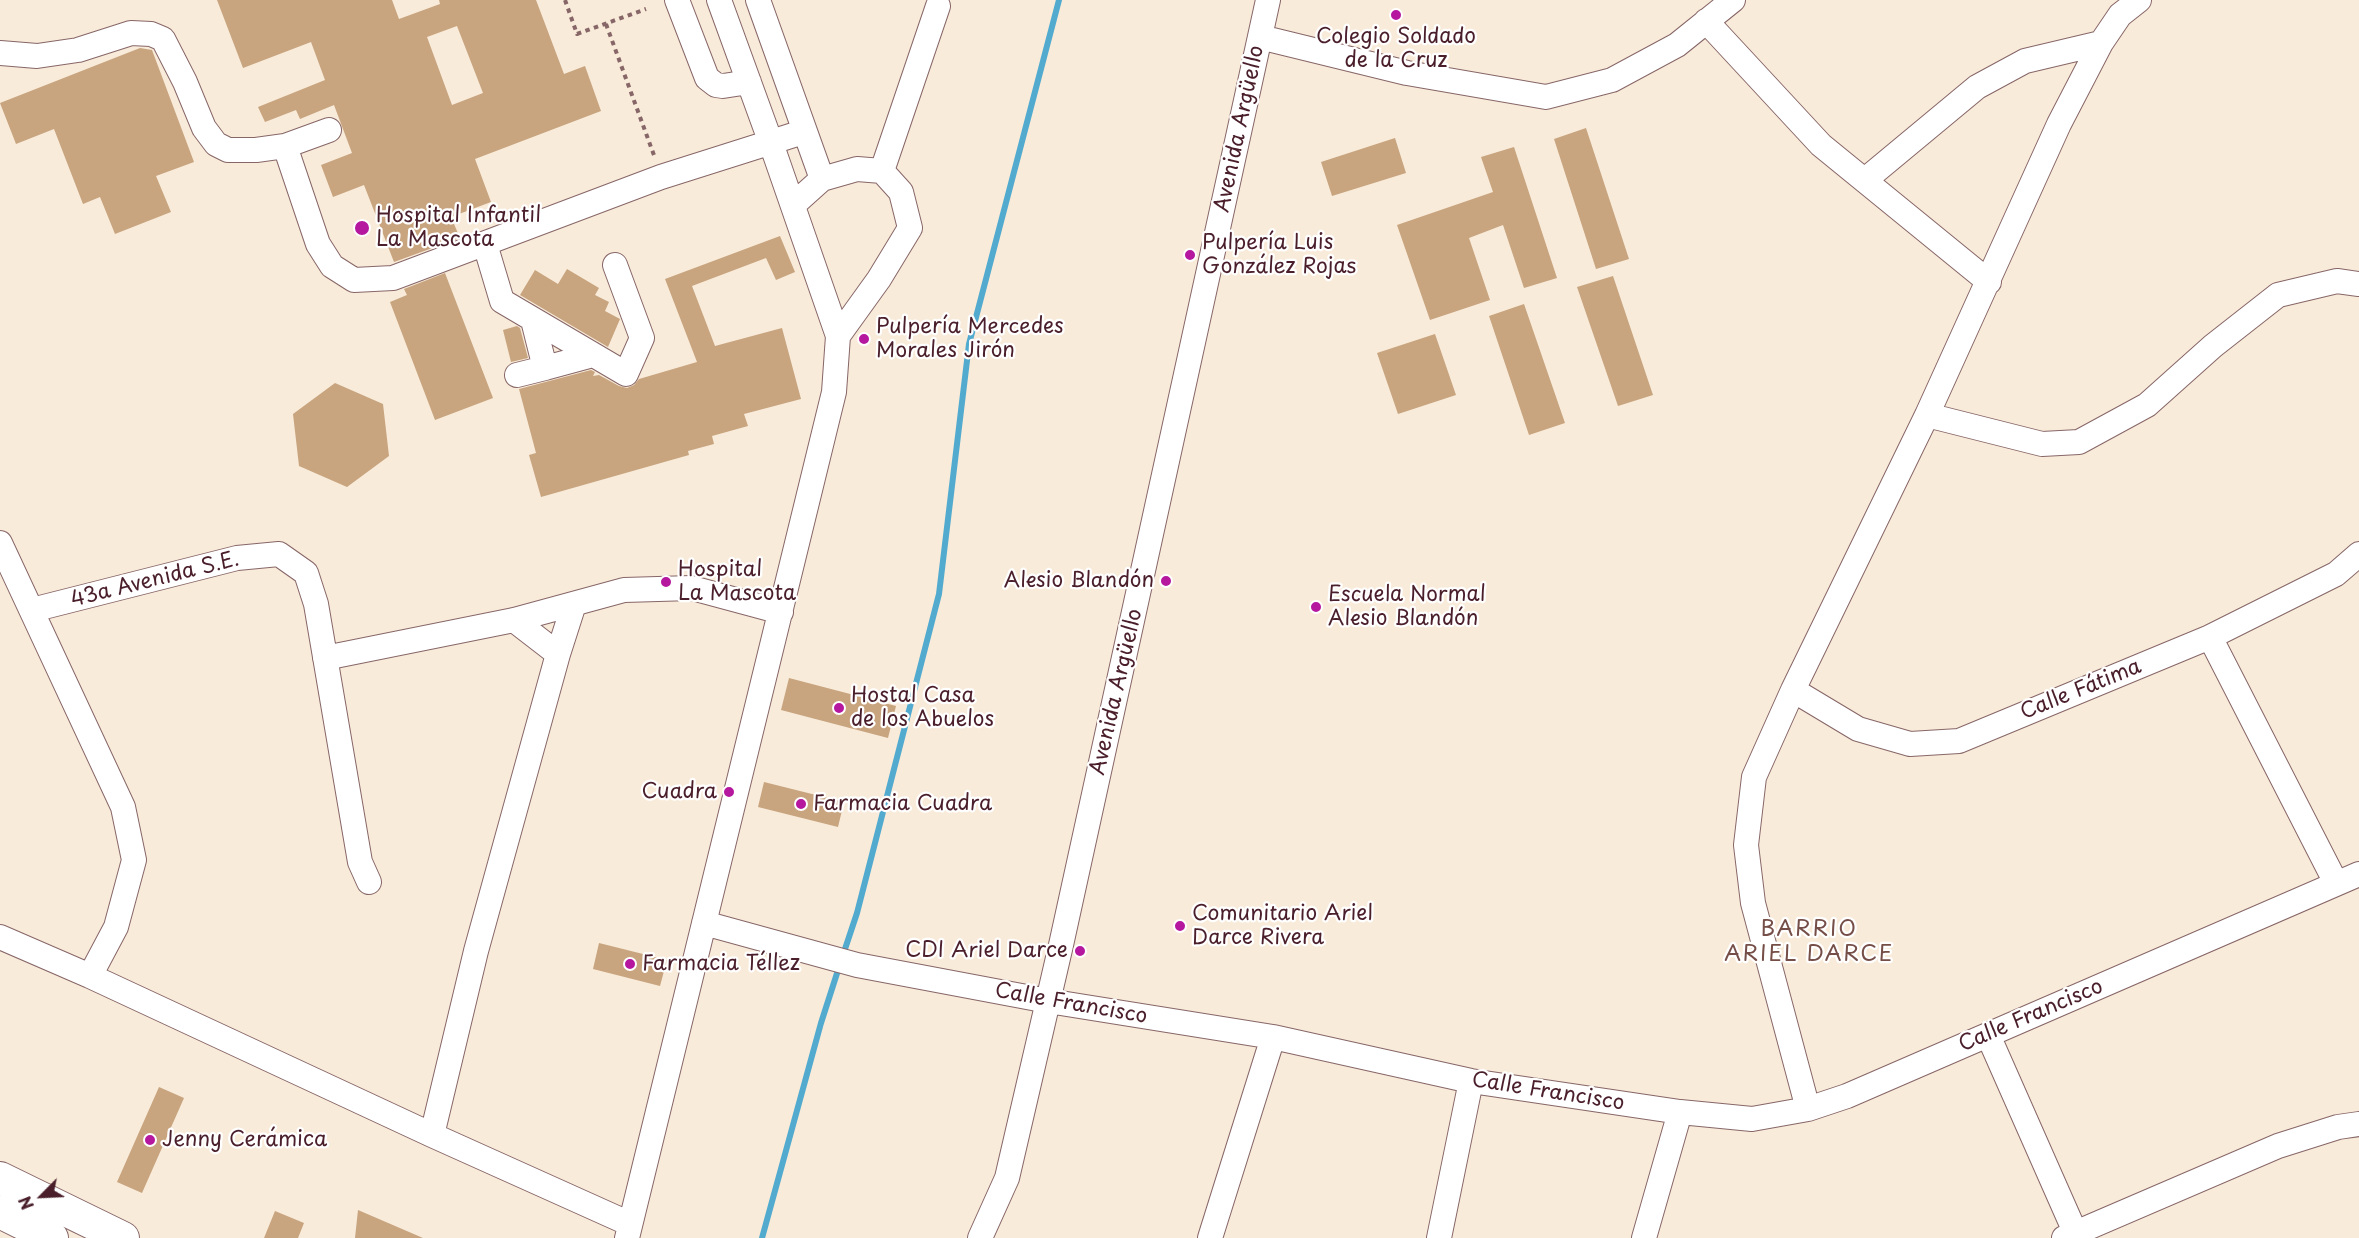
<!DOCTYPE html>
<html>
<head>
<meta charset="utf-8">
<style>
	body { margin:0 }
	#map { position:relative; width:2359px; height:1238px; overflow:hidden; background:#f8ebd9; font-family:"Playpen Sans",sans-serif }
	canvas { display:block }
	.north { position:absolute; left:12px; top:1166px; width:60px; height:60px; -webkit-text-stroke:4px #fff; paint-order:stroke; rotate:246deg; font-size:16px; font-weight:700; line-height:24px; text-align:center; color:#4a1f2b }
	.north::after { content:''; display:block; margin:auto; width:21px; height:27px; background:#4a1f2b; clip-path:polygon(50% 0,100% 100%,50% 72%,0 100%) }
</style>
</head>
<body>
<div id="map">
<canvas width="2359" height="1238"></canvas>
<div class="north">N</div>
</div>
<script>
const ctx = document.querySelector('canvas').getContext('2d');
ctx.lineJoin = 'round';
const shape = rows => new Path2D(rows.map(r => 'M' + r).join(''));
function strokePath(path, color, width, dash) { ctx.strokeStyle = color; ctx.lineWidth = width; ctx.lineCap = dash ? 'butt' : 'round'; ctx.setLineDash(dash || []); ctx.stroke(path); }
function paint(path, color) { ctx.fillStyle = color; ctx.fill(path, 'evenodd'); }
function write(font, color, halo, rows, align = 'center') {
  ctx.font = font + ' "Playpen Sans",sans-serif'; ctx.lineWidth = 4.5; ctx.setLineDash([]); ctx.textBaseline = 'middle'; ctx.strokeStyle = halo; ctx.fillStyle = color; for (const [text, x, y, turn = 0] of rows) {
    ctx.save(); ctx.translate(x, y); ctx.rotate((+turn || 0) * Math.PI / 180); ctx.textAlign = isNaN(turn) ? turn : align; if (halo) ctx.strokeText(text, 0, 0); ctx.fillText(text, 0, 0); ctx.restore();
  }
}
strokePath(shape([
	[843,955,857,913,939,594,969,344,1059,0],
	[762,1238,821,1023,840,964]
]), '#52aacf', 6);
paint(shape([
	[217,0,392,0,399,19,440,4,439,0,536,0,564,74,585,66,601,111,475,159,491,202,451,217,460,238,394,262,364,185,333,197,321,165,352,153,334,105,300,119,296,110,265,122,258,107,325,80,311,42,243,68],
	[457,26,483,93,452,105,427,37],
	[140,48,152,50,194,162,156,176,171,212,115,234,100,197,83,204,54,129,16,144,0,103],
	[1586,128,1629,259,1596,269,1554,139],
	[1395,138,1406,173,1332,196,1321,162],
	[1514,147,1557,278,1524,288,1503,225,1469,238,1490,300,1430,320,1397,225,1493,192,1481,157],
	[780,236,795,272,776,280,766,258,692,286,715,346,782,328,801,399,744,414,748,426,712,436,714,444,688,451,689,455,541,497,529,455,536,453,519,389,591,370,595,372,593,376,599,375,619,386,627,388,634,385,639,379,697,362,665,279],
	[567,269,599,288,595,295,609,302,605,311,620,319,608,347,520,295,535,270,558,284],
	[445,273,493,398,435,420,390,302,407,295,404,289],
	[1613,276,1653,395,1618,406,1577,287],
	[1524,304,1565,423,1529,435,1489,316],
	[517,326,520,328,528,358,511,362,503,330],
	[1435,334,1456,395,1398,414,1377,353],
	[335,383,383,404,389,456,347,487,299,466,293,414],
	[789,678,896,706,888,738,781,710],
	[764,782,844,802,838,827,758,807],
	[599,943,667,960,660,986,593,969],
	[159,1087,184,1098,142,1193,117,1182],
	[358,1210,423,1238,355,1238],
	[275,1211,304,1223,298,1238,264,1238]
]), '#c8a47f');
const minor = shape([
	[677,0,707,78,716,85,723,86,749,82],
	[758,0,822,179],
	[1706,21,1821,145,1989,282],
	[1260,37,1407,73,1546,97,1612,80,1677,45,1733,0],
	[0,53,37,56,78,50,131,33,151,34,163,39,185,82,204,128,216,144,228,150,256,150,285,146],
	[329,130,285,146,318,244,332,266,354,280,393,278,661,177,803,132],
	[882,171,938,6],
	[1865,180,1977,87,2025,61,2101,43],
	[793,205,822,179,857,169,882,171,901,192,910,228,879,279,838,336],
	[485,244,502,301,626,374,642,338,615,265],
	[545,368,593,355],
	[517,375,545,368,533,320],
	[1927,415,2042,444,2079,442,2147,405,2213,346,2278,295,2337,281,2359,284],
	[0,543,123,807,134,860,116,927,90,976],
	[32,610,237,558,279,554,306,573,316,604,360,862,369,882],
	[514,620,558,654],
	[2210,637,2336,883],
	[325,658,514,620,624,590,692,588,781,612],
	[1793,690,1858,729,1910,744,1959,741,2210,637,2336,574,2359,554],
	[704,923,857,965,1048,1001,1273,1037,1471,1081,1680,1112,1752,1119,1808,1109,1847,1096,2359,874],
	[0,937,90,976,432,1135,630,1224],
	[1988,1035,2075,1232],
	[1808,1109,1753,903,1746,845,1754,777,1793,690,1927,415,2059,124,2101,43,2120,15,2139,0],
	[432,1135,476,951,558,654,574,604],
	[627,1238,834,392,838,336,771,143,719,0],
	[980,1238,1007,1178,1061,945,1268,0],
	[1210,1238,1273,1037],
	[1439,1238,1471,1081],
	[1644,1238,1680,1112],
	[2064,1238,2278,1146,2338,1127,2359,1124]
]);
const major = shape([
	[0,1178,123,1238],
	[0,1212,52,1238]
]);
strokePath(minor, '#876668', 26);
strokePath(major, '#876668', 34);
strokePath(shape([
	[565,0,577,34,646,9],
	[606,24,655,158]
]), '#876668', 4, [4.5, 4.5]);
strokePath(minor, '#fff', 24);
strokePath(major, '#fff', 32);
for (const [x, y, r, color] of [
	[1396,15,6,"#b5179e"],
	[362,228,8,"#b5179e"],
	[1190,255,6,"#b5179e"],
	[864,339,6,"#b5179e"],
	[1166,581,6,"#b5179e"],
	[666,582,6,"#b5179e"],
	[1316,607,6,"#b5179e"],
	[839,708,6,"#b5179e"],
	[729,792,6,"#b5179e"],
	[801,804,6,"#b5179e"],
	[1180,926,6,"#b5179e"],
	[1080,951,6,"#b5179e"],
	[630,964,6,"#b5179e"],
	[150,1140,6,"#b5179e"]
]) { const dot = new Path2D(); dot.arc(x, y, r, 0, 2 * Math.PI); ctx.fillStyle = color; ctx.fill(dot); strokePath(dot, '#fff', 2); }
write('21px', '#4a1f2b', '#fff', [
	["Colegio Soldado",1396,37,"center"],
	["de la Cruz",1396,61,"center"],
	["Hospital Infantil",376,216],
	["La Mascota",376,240],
	["Pulpería Luis",1202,243],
	["González Rojas",1202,267],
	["Pulpería Mercedes",876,327],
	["Morales Jirón",876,351],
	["Hospital",678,570],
	["La Mascota",678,594],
	["Alesio Blandón",1154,581,"right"],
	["Escuela Normal",1328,595],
	["Alesio Blandón",1328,619],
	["Hostal Casa",851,696],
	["de los Abuelos",851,720],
	["Cuadra",717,792,"right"],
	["Farmacia Cuadra",813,804],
	["Comunitario Ariel",1192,914],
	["Darce Rivera",1192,938],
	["CDI Ariel Darce",1068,951,"right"],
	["Farmacia Téllez",642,964],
	["Jenny Cerámica",162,1140]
], 'left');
write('21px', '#4a1f2b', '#fff', [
	["Avenida Argüello",1240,129,-78],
	["43a Avenida S.E.",155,580,-14],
	["Calle Fátima",2081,690,-22],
	["Avenida Argüello",1117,692,-77],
	["Calle Francisco",1071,1004,10],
	["Calle Francisco",2031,1016,-23],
	["Calle Francisco",1548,1092,9]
]);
ctx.letterSpacing = '1.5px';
write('22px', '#764e48', '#fff', [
	["BARRIO",1809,930],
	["ARIEL DARCE",1809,955]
]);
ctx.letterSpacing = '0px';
</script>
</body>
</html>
